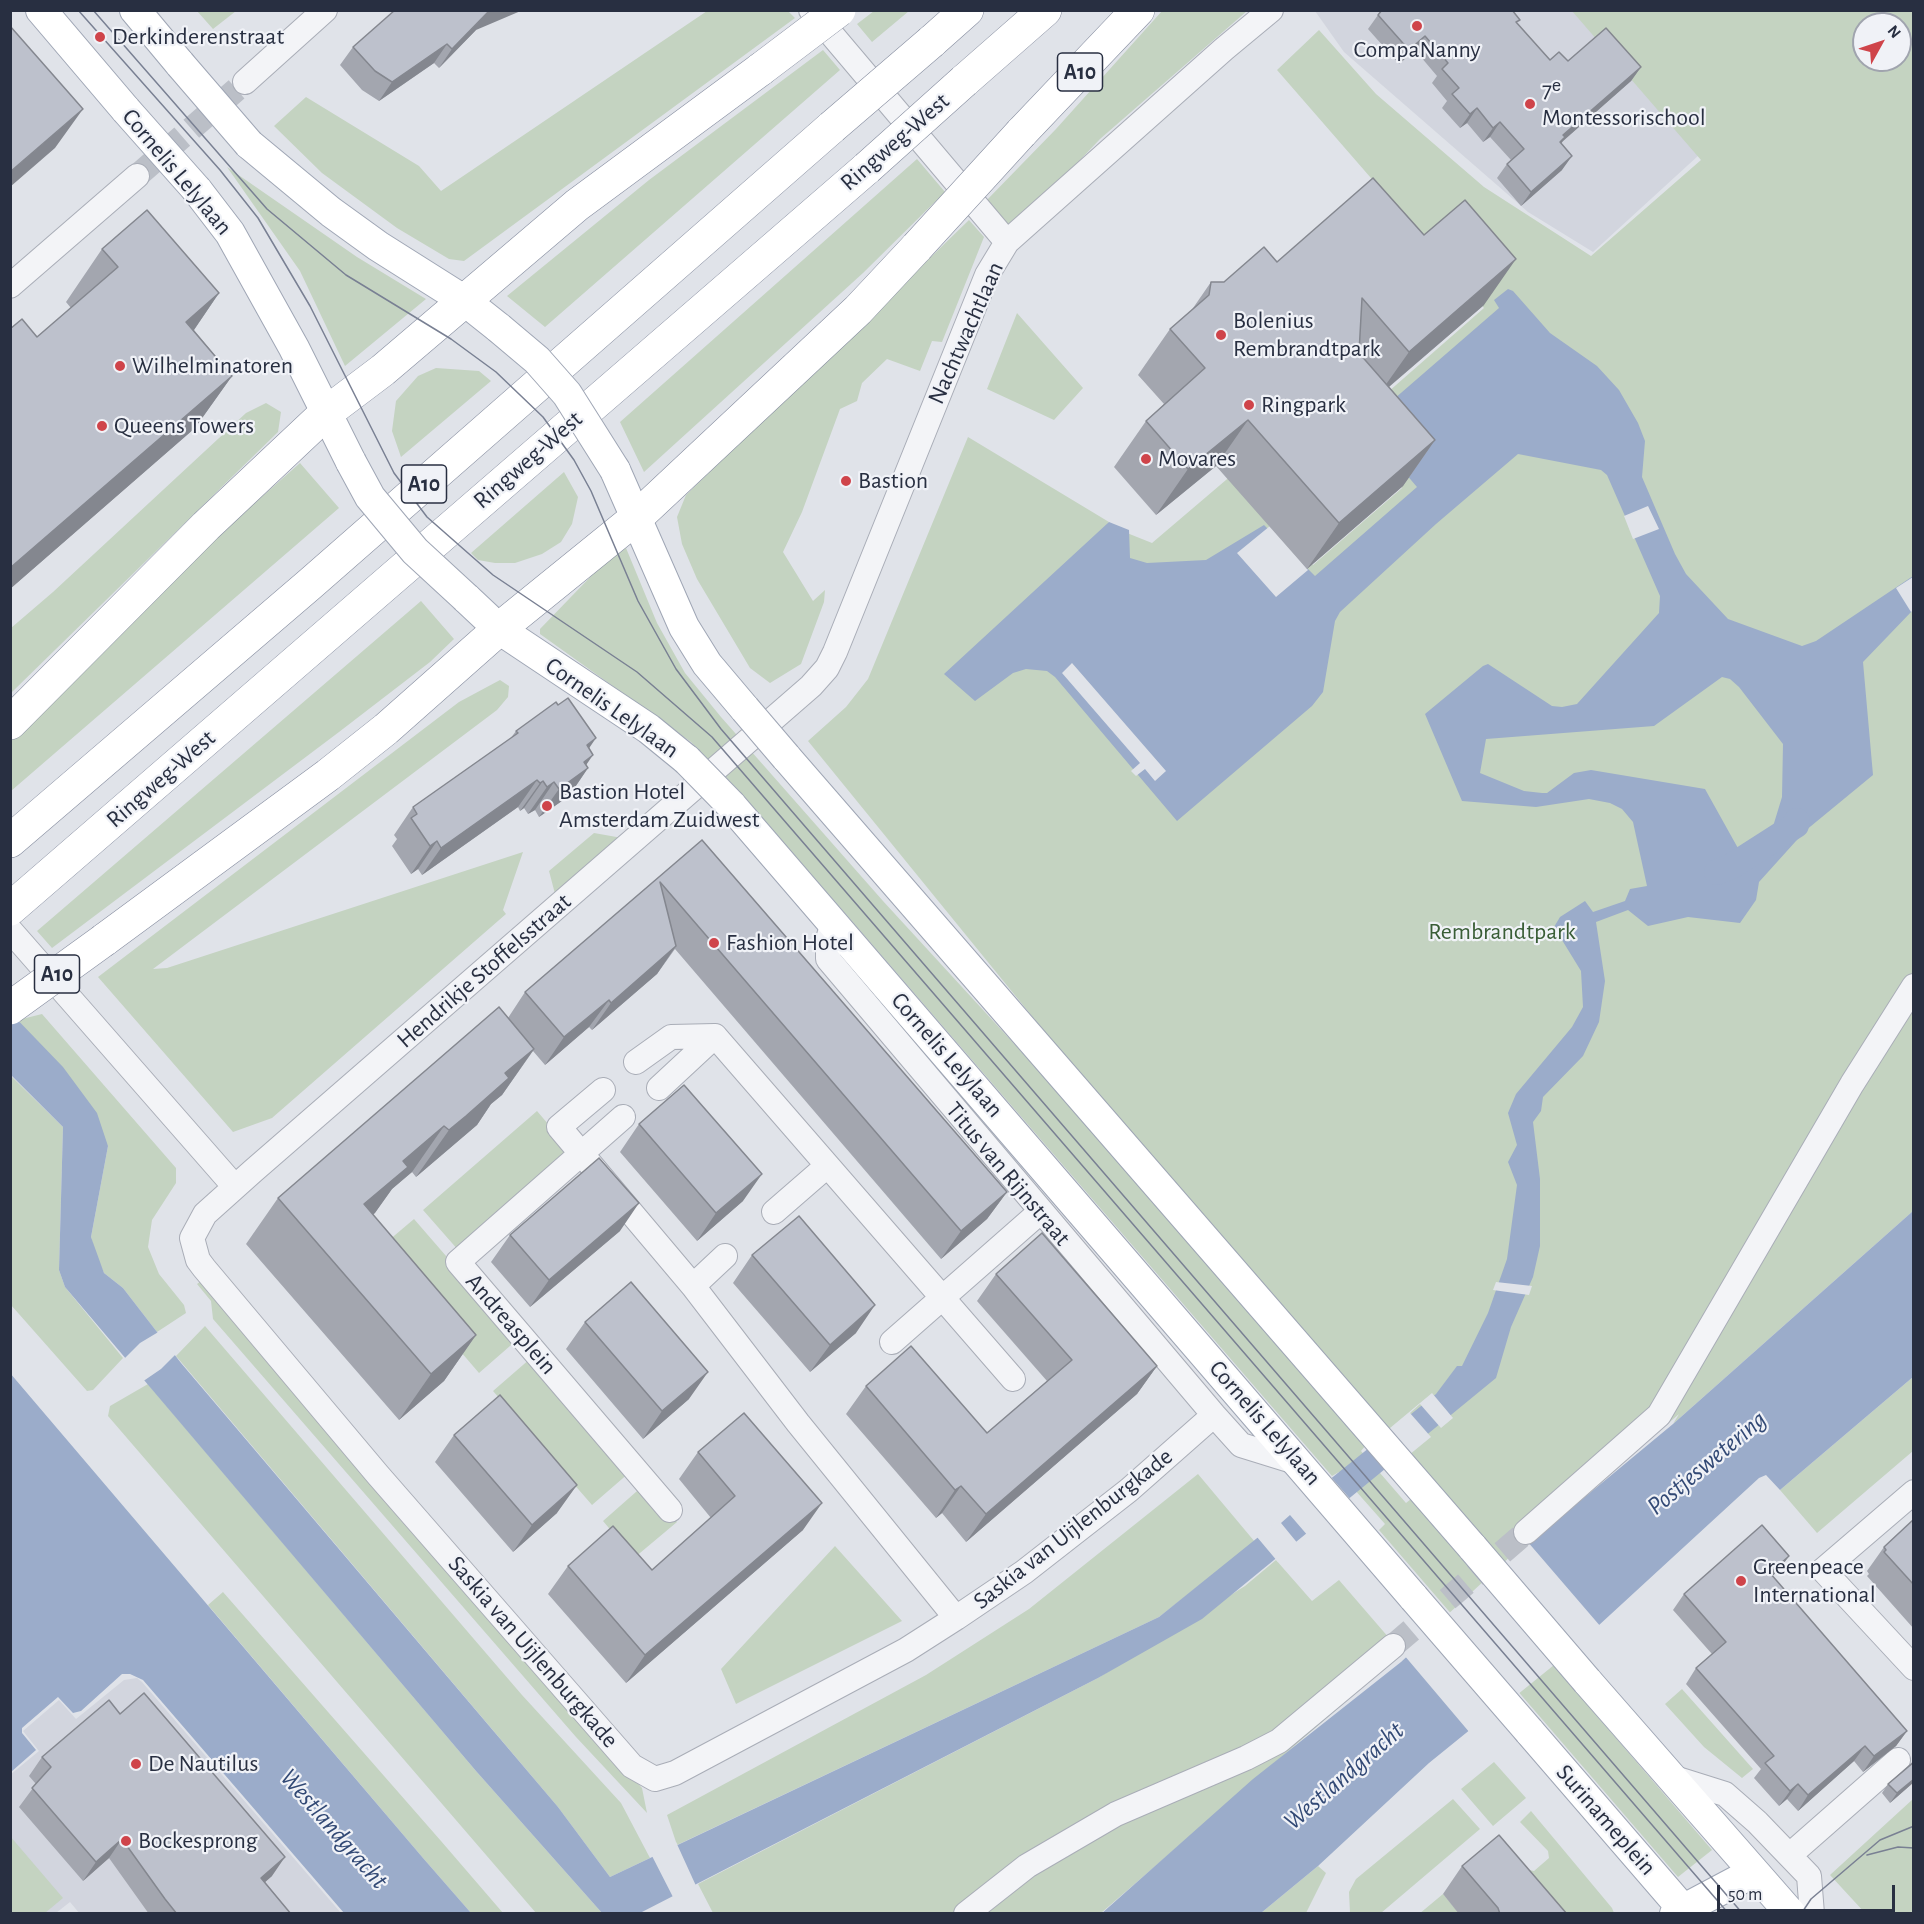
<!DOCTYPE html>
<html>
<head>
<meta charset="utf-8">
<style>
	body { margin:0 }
	#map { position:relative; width:1924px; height:1924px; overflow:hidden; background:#e0e3e9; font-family:"Alegreya Sans",sans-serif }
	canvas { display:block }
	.frame { position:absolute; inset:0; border:12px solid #282f41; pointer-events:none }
	.north { position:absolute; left:1852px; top:12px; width:60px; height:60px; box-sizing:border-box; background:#f0f2f7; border:2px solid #a0a4ae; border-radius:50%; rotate:50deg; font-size:16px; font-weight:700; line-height:24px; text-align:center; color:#282f41 }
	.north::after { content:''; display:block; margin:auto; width:21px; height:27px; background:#cf444a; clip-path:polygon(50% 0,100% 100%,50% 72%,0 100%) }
	.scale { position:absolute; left:1717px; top:1885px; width:178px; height:27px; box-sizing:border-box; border:3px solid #282f41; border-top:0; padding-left:8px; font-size:18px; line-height:21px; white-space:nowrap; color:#282f41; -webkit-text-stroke:4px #f0f2f7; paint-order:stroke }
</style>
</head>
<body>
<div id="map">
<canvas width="1924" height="1924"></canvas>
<div class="frame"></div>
<div class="north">N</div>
<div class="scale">50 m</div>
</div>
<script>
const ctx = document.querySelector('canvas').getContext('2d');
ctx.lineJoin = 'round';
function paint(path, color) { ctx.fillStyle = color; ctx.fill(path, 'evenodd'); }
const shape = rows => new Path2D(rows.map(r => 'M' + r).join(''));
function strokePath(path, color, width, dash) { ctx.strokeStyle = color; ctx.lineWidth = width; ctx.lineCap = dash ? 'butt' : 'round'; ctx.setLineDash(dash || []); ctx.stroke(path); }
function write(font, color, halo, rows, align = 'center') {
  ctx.font = font + ' "Alegreya Sans",sans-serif'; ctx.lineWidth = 4.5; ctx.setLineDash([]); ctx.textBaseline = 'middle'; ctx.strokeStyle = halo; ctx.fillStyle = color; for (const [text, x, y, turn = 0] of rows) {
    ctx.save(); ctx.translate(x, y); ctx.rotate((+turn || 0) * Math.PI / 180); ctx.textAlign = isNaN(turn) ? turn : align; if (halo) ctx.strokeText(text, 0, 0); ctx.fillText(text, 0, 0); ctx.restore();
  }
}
paint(shape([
	[1315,11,1580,11,1699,155,1593,252,1528,212,1344,52],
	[137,1678,142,1682,341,1913,80,1914,70,1902,56,1913,11,1913,10,1775,39,1751,23,1731,59,1700,76,1719,124,1680]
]), '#d2d5de');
paint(shape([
	[197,11,236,11,213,29],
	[707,11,788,11,795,18,464,261,449,259,397,228,322,173,274,126,306,97,419,166,441,191],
	[874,11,874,10,909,11,872,42,857,24],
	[1162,11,1247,11,1100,139,1009,235,984,203,1056,129],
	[1572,11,1913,11,1913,1211,1673,1424,1679,1414,1501,1568,1066,1058,808,741,846,707,868,679,968,437,1109,522,1107,525,1152,543,1233,474,1313,565,1402,488,1348,427,1484,308,1277,70,1319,30,1376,94,1484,187,1591,256,1701,160],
	[1864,24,1900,24,1900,60,1864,60],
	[823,50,840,70,545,327,507,296,649,180],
	[917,159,945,192,863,273,644,472,620,422],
	[227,167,357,257,426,299,345,366,300,271],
	[969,220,984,237,942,342,932,341,920,371,887,359,862,383,857,401,840,409,802,512,783,552,813,601,825,590,824,602,801,664,770,683,750,668,697,579,682,544,677,517,686,495],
	[1017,313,1083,388,1054,420,987,389],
	[436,368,479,371,491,381,401,457,392,431,396,401,418,376],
	[266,403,281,412,278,432,11,693,11,628,53,592,246,413],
	[300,463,339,508,11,791,11,739,207,545],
	[564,472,578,497,572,524,561,542,542,554,515,563,495,563,478,560,471,553],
	[626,548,657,623,685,673,721,717,883,901,1063,1097,1366,1445,1361,1451,1406,1503,1411,1499,1712,1850,1678,1877,1379,1530,1385,1524,1339,1472,1332,1476,741,793,691,742,540,634,540,629,598,569],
	[421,601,454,639,430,662,339,732,52,948,37,931],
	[500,680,509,686,508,697,497,710,153,969,167,968,523,852,503,910,506,914,272,1118,233,1132,98,977,459,702],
	[594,833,639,841,559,909,549,871],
	[42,1014,176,1168,176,1183,152,1220,148,1247,159,1274,184,1305,186,1313,157,1332,123,1288,104,1273,95,1253,91,1237,108,1146,18,1020],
	[10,1075,63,1127,59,1270,65,1287,123,1358,93,1390,87,1391,11,1305],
	[537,1111,572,1152,459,1251,423,1210],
	[414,1219,518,1339,479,1373,375,1252],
	[201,1281,642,1788,647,1813,576,1737,213,1319,211,1301,197,1284],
	[205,1326,522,1695,621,1803,650,1858,610,1877,558,1807,176,1356],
	[531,1358,630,1472,592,1505,493,1391],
	[1913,1377,1913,1451,1817,1533,1780,1490],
	[148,1384,476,1771,602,1913,536,1913,108,1416,110,1406],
	[1198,1474,1255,1542,1159,1617,677,1845,667,1815,926,1675,1029,1609],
	[645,1484,677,1522,634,1558,603,1521],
	[835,1546,902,1621,736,1704,721,1669],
	[1276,1560,1312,1601,1339,1580,1402,1653,1101,1913,713,1913,698,1884,1098,1678,1245,1586],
	[223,1592,441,1841,503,1913,471,1913,423,1858,208,1605],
	[1682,1689,1753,1769,1742,1778,1704,1747,1665,1704],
	[1494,1762,1526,1798,1493,1826,1461,1789],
	[1453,1799,1480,1829,1381,1913,1350,1913,1349,1892,1356,1879],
	[1913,1799,1913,1913,1865,1913,1830,1875],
	[1531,1811,1612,1908,1614,1913,1549,1913,1524,1869,1534,1871,1549,1858,1548,1851,1520,1822],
	[10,1836,63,1898,45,1913,11,1913],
	[1318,1866,1326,1873,1306,1913,1261,1913],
	[1443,1894,1459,1913,1419,1914]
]), '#c4d3c1');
paint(shape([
	[1508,289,1513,291,1550,333,1597,366,1619,390,1638,423,1645,441,1642,477,1675,554,1686,574,1728,619,1802,646,1816,641,1913,576,1913,610,1863,662,1873,775,1805,831,1759,882,1756,900,1740,923,1688,917,1648,926,1628,910,1596,922,1605,981,1599,1022,1583,1056,1543,1097,1541,1111,1533,1122,1540,1179,1540,1246,1533,1277,1511,1327,1496,1378,1202,1619,1098,1678,640,1913,602,1913,476,1771,65,1287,59,1270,63,1127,11,1075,10,1012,63,1067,97,1113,108,1146,91,1237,104,1273,123,1288,181,1363,558,1807,610,1877,1159,1617,1436,1394,1457,1366,1462,1366,1488,1313,1507,1259,1517,1185,1508,1162,1517,1145,1508,1113,1516,1094,1572,1027,1583,1007,1581,971,1554,927,1560,917,1585,901,1593,912,1625,901,1630,889,1647,886,1633,822,1622,809,1610,803,1589,799,1536,807,1462,801,1425,714,1483,666,1488,664,1552,706,1562,707,1577,704,1659,613,1660,596,1607,475,1601,470,1518,454,1436,524,1340,612,1335,621,1323,692,1312,706,1177,821,1055,677,1047,671,1026,669,1013,673,975,701,944,674,1109,522,1129,530,1130,558,1147,563,1206,560,1264,525,1315,576,1417,487,1364,425,1499,308,1494,300],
	[1722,677,1730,679,1739,687,1783,744,1782,797,1764,856,1748,858,1739,850,1705,789,1591,770,1574,773,1547,793,1542,793,1524,791,1480,773,1486,739,1654,726],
	[1913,1211,1913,1377,1780,1490,1766,1475,1759,1478,1598,1626,1429,1763,1318,1866,1261,1913,1101,1914,1253,1779,1401,1662,1527,1545,1673,1424],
	[10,1373,423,1858,471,1913,344,1913,143,1680,130,1674,122,1674,81,1711,73,1713,58,1697,22,1728,22,1733,36,1750,11,1772]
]), '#9bacca');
paint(shape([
	[1648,506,1659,529,1633,539,1624,516],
	[1270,526,1308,570,1276,597,1237,553],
	[1913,577,1914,610,1911,612,1896,588],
	[1072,663,1166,771,1155,781,1145,769,1136,776,1131,771,1140,763,1062,673],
	[1496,1282,1532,1286,1529,1295,1493,1290],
	[160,1331,177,1353,161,1369,142,1382,122,1361,140,1343],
	[1432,1393,1453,1418,1441,1428,1420,1404,1410,1413,1431,1437,1387,1473,1366,1448],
	[1331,1477,1352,1501,1309,1537,1290,1515,1281,1523,1299,1545,1278,1562,1257,1537],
	[1527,1541,1601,1627,1470,1733,1404,1655],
	[676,1842,697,1888,674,1899,651,1854]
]), '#e0e3e9');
strokePath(shape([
	[1717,872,1732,866,1796,825,1797,821]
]), '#9bacca', 26);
strokePath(shape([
	[137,176,245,82],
	[1393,1646,1526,1532]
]), '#bbbfc7', 24, [24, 12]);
const minor = shape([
	[811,10,1007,242],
	[245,82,325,10],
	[10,286,137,176],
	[833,923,828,939,828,959,1214,1415,1241,1445,1299,1463],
	[10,930,235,1187],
	[636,1062,671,1037,715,1036,1013,1379],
	[659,1088,715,1036],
	[603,1090,559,1127,693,1286,798,1423,956,1618],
	[623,1117,458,1262,670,1510],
	[774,1212,827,1166],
	[693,1286,725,1256],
	[892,1342,1040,1212],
	[1214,1415,1129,1490,1024,1572,956,1618,906,1650,675,1773,655,1779,632,1766,378,1475,204,1268,198,1260,192,1238,205,1214,253,1171,811,686,827,668,835,652,987,275,1007,242,1224,49,1271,10],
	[1914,1492,1823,1570,1914,1668],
	[1526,1532,1659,1415,1852,1084,1914,986],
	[1671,1777,1725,1794,1757,1822,1809,1876,1812,1914],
	[1791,1854,1898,1760],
	[966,1914,1027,1866,1116,1814,1246,1758,1279,1741,1393,1646]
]);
const major = shape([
	[41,10,126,110],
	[135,10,180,64],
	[249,144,331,212,378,246,465,301,499,328],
	[197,190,230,233,294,348,351,462],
	[615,470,684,627,707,664,745,709],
	[466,598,499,629,649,729,687,760],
	[786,757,1473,1548],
	[731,805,1414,1598],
	[1587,1681,1791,1914],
	[1529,1731,1687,1914],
	[1675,1914,1754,1872]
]);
const highway = shape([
	[931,42,967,10],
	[964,81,1045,10],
	[1021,133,1138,10],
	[10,723,206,526,326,413,383,370,577,205,761,69],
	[10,841,310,584,832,127],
	[10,909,867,168],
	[104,940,328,775,386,729,499,629,636,518,858,310,917,247]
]);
strokePath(minor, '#a9adb7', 26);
strokePath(major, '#9fa6b5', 32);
strokePath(highway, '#878ea0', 34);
strokePath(minor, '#f3f4f7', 24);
strokePath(major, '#fff', 30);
strokePath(highway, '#fff', 33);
strokePath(shape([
	[78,10,220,170,258,218,310,306,394,473,427,517,493,575,637,672,712,737,1729,1914],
	[93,10,267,209,346,275,451,339,496,372,543,417,574,460,591,491,638,601,676,669,721,729,1743,1914],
	[1867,1855,1898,1847,1914,1848],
	[1801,1914,1811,1899,1880,1840,1914,1826]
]), '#798093', 1.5);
const majorBridge = shape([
	[180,64,249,144],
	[126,110,197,190],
	[499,328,537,360,567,394,615,470],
	[351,462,370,497,415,551,466,598],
	[745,709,786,757],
	[687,760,731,805],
	[1473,1548,1587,1681],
	[1414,1598,1529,1731]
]);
const highwayBridge = shape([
	[761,69,839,10],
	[832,127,931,42],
	[867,168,964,81],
	[917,247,1021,133],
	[10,1008,104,940]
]);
strokePath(majorBridge, '#9fa6b5', 32, []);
strokePath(highwayBridge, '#878ea0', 34, []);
strokePath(majorBridge, '#fff', 30);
strokePath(highwayBridge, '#fff', 33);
paint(shape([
	[1514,13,1517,23,1550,60,1641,67,1631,81,1563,141,1561,143,1562,170,1521,206,1497,178,1507,164,1511,160,1490,137,1483,142,1467,123,1460,128,1442,108,1447,101,1432,83,1437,76,1415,50,1399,64,1368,29,1378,15],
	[476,30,439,68,434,63,379,101,362,90,340,65,353,47],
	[102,249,219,293,194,330,232,376,195,428,10,589,10,329,37,337,71,308,66,302],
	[1277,262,1484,305,1389,387,1435,440,1403,486,1307,569,1216,466,1156,515,1114,467,1146,421,1164,404,1138,375,1170,329,1191,311,1211,282,1224,282],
	[558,705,589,748,586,765,588,768,569,796,539,817,535,810,528,814,524,808,520,811,518,807,422,875,418,869,411,874,392,846,397,839,394,835,413,807,510,739,516,731],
	[702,840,1007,1192,987,1219,941,1259,675,949,657,974,592,1030,589,1027,545,1065,533,1051,502,1095,491,1104,477,1125,416,1177,412,1172,392,1189,373,1215,476,1335,444,1381,399,1420,246,1244,278,1198,508,1018,525,992],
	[639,1124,743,1201,697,1241,620,1152],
	[620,1231,530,1307,491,1262,510,1235],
	[752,1255,856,1333,810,1372,733,1283],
	[996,1274,1157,1366,1137,1394,966,1542,942,1513,936,1518,846,1414,866,1386,987,1433,1047,1381,977,1301],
	[585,1322,689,1399,643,1439,566,1349],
	[454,1435,557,1513,513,1552,435,1462],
	[698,1452,803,1530,626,1683,548,1594,568,1566,652,1570,711,1518,679,1479],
	[1914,1519,1914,1629,1867,1576,1869,1574,1867,1571,1884,1547],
	[1789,1556,1778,1571,1772,1576,1907,1731,1896,1746,1863,1772,1854,1761,1798,1811,1787,1799,1779,1806,1754,1778,1761,1769,1686,1684,1696,1668,1712,1654,1673,1610,1684,1594],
	[120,1714,272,1876,265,1882,291,1914,149,1914,109,1858,83,1881,19,1807,36,1784,29,1776,42,1757],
	[1914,1761,1914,1782,1890,1803,1882,1793,1888,1784,1911,1763],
	[1462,1866,1567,1914,1459,1914,1443,1894]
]), '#a3a6af');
paint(shape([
	[491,10,523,10,476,30,439,68,452,49,489,11],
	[1425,36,1415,50,1399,64,1409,50],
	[447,44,434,63,379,101,392,82],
	[1641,67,1631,81,1563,141,1555,152,1563,135],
	[1477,108,1467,123,1460,128,1470,114],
	[83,109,55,148,10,187,10,172],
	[1500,122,1490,137,1483,142,1493,128],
	[1572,156,1562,170,1521,206,1531,192],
	[1516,259,1484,305,1377,397,1409,352],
	[219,293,183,346,186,322],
	[232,376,195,428,10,589,10,568],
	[1248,420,1216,466,1156,515,1188,469],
	[1435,440,1403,486,1307,569,1339,523],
	[596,738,577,766,587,745],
	[593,755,580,774,588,768,569,796,539,817,559,789,584,762],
	[537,780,518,807,422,875,441,848],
	[543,781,524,808,520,811,540,783],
	[554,782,535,810,528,814,547,787],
	[437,841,418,869,411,874,430,846],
	[676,946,657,974,592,1030,611,1003],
	[609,1000,589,1027,545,1065,564,1037],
	[534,1049,502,1095,491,1104,477,1125,416,1177,449,1130,505,1073],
	[444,1126,412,1172,392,1189,375,1213,331,1250,364,1204,403,1161],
	[762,1174,743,1201,697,1241,716,1213],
	[1007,1192,987,1219,941,1259,961,1231],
	[639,1203,620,1231,530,1307,549,1280],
	[875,1305,856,1333,810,1372,830,1345],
	[476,1335,444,1381,399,1420,431,1374],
	[1157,1366,1137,1394,966,1542,986,1514],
	[708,1372,689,1399,643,1439,662,1411],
	[577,1485,557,1513,513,1552,532,1525],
	[961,1486,942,1513,936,1518,955,1490],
	[822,1503,803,1530,626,1683,645,1655],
	[1789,1556,1778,1571,1759,1588,1770,1573],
	[1907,1731,1896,1746,1863,1772,1874,1756],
	[1865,1746,1854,1761,1798,1811,1808,1795],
	[1914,1779,1914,1782,1890,1803,1897,1793],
	[1798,1784,1787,1799,1779,1806,1790,1791],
	[122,1839,109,1858,83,1881,96,1862],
	[285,1857,272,1876,248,1897,261,1878]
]), '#84878f');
const building = shape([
	[395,10,491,10,489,11,452,49,447,44,392,82,375,71,353,47,395,10],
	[1382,10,1512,10,1520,20,1516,22,1550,60,1559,52,1568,61,1606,28,1641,67,1563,135,1565,137,1560,142,1572,156,1531,192,1507,164,1524,149,1500,122,1493,128,1477,108,1470,114,1452,94,1459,88,1442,69,1448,63,1425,36,1409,50,1378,15,1382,10],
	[10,26,83,109,10,172,10,26],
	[1373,178,1424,235,1465,200,1516,259,1409,352,1362,298,1359,353,1435,440,1339,523,1248,420,1188,469,1146,421,1205,368,1170,329,1209,295,1211,282,1224,282,1264,247,1277,262,1373,178],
	[147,210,219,293,186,322,232,376,10,568,10,329,22,319,37,337,118,267,102,249,147,210],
	[568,698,596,738,587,745,593,755,584,762,588,768,559,789,554,782,547,787,543,781,540,783,537,780,441,848,437,841,430,846,411,818,417,814,413,807,518,733,516,731,556,702,558,705,568,698],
	[702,840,1007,1192,961,1231,660,882,676,946,611,1003,609,1000,564,1037,525,992,702,840],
	[499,1007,534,1049,505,1073,509,1078,466,1116,449,1130,444,1126,403,1161,408,1167,364,1204,476,1335,431,1374,278,1198,499,1007],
	[684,1085,762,1174,716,1213,639,1124,684,1085],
	[599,1158,639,1203,549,1280,510,1235,599,1158],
	[799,1216,875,1305,830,1345,752,1255,799,1216],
	[1042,1233,1157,1366,986,1514,961,1486,955,1490,866,1386,911,1346,987,1433,1072,1360,996,1274,1042,1233],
	[631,1282,708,1372,662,1411,585,1322,631,1282],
	[500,1395,577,1485,532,1525,454,1435,500,1395],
	[744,1413,822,1503,645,1655,568,1566,613,1526,652,1570,735,1496,698,1452,744,1413],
	[1914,1519,1914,1585,1884,1552,1886,1550,1884,1547,1914,1519],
	[1762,1525,1789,1556,1770,1573,1907,1731,1874,1756,1865,1746,1808,1795,1798,1784,1790,1791,1765,1763,1774,1756,1696,1668,1726,1642,1684,1594,1762,1525],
	[144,1693,285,1857,261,1878,291,1914,177,1914,165,1899,122,1839,96,1862,32,1788,51,1767,42,1757,109,1700,120,1714,144,1693],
	[1914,1762,1914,1779,1897,1793,1888,1784,1914,1762],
	[1499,1835,1567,1914,1500,1914,1498,1908,1462,1866,1499,1835]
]);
paint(building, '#bdc1cc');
strokePath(building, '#84878f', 1.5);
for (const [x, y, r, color] of [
	[1417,26,6,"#cf444a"],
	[100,37,6,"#cf444a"],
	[1530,104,6,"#cf444a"],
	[1221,335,6,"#cf444a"],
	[120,366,6,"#cf444a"],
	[1249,405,6,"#cf444a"],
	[102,426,6,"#cf444a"],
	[1146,459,6,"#cf444a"],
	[846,481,6,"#cf444a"],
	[547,806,6,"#cf444a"],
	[714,943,6,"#cf444a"],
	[1741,1581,6,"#cf444a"],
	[136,1764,6,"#cf444a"],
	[126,1841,6,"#cf444a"]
]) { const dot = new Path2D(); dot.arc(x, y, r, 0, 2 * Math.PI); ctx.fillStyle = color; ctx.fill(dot); strokePath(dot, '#f0f2f7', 2); }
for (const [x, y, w] of [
	[1080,72,45],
	[424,484,45],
	[57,974,45]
]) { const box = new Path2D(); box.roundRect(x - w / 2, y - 19, w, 38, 4.5); ctx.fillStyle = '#f0f2f7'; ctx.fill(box); strokePath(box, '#282f41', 1.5); }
write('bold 22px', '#282f41', null, [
	["A10",1080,72],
	["A10",424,484],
	["A10",57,974]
]);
write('24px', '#282f41', '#f0f2f7', [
	["Derkinderenstraat",112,37],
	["CompaNanny",1417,50,"center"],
	["7ᵉ",1542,90],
	["Montessorischool",1542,118],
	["Bolenius",1233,321],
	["Rembrandtpark",1233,349],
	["Wilhelminatoren",132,366],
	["Ringpark",1261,405],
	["Queens Towers",114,426],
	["Movares",1158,459],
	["Bastion",858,481],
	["Bastion Hotel",559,792],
	["Amsterdam Zuidwest",559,820],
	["Fashion Hotel",726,943],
	["Greenpeace",1753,1567],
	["International",1753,1595],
	["De Nautilus",148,1764],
	["Bockesprong",138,1841]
], 'left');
write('24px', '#282f41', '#f0f2f7', [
	["Ringweg-West",895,142,-41],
	["Cornelis Lelylaan",177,172,50],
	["Nachtwachtlaan",966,333,-66],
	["Ringweg-West",528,460,-41],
	["Cornelis Lelylaan",612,708,35],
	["Ringweg-West",161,779,-41],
	["Hendrikje Stoffelsstraat",484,971,-41],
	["Cornelis Lelylaan",947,1055,49],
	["Titus van Rijnstraat",1008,1174,50],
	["Andreasplein",511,1324,49],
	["Cornelis Lelylaan",1265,1423,49],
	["Saskia van Uijlenburgkade",1073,1529,-38],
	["Saskia van Uijlenburgkade",533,1652,49],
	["Surinameplein",1606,1820,49]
]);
write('24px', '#395d36', '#f0f2f7', [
	["Rembrandtpark",1502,932]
]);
write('italic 26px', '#324975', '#f0f2f7', [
	["Postjeswetering",1707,1463,-40],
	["Westlandgracht",1344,1776,-41],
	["Westlandgracht",334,1829,49]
]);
</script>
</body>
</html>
